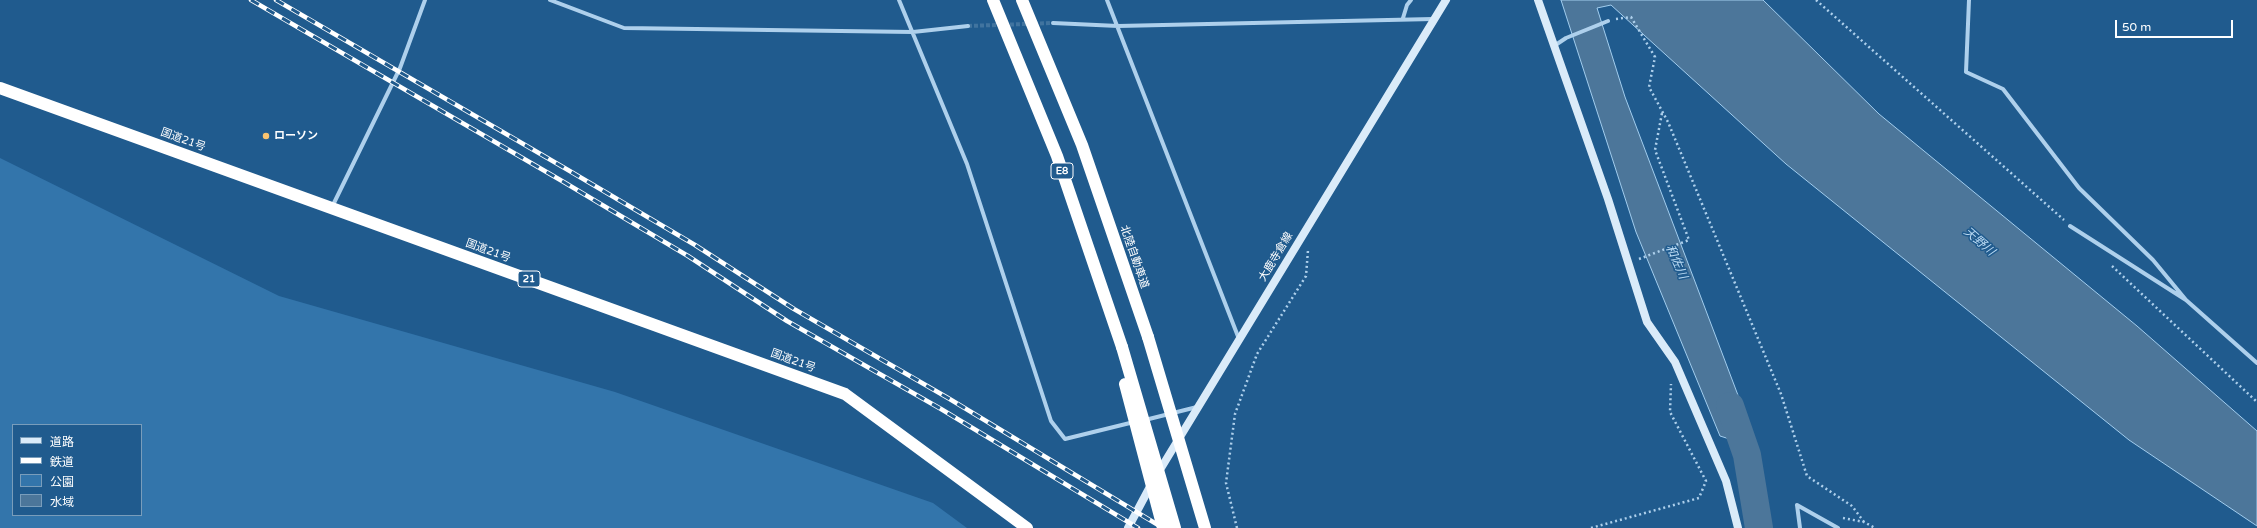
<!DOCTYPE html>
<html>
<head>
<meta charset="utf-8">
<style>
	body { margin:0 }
	#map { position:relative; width:2257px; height:528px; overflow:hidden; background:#205b8e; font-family:"Varela Round","Noto Sans JP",sans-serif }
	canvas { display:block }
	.legend { position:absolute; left:12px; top:424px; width:130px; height:92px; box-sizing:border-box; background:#205b8e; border:1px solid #799dbb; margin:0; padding:5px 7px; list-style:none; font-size:12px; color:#fff }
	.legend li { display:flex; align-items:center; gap:8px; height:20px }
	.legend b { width:20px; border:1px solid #799dbb }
	.scale { position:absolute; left:2115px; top:20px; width:118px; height:18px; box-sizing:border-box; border:2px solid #fff; border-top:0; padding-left:5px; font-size:12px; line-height:14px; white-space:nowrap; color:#fff; -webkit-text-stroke:3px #205b8e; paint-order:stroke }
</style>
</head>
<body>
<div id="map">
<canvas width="2257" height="528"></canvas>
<ul class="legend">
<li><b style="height:5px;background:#daebf9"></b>道路</li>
<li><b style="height:5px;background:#fff"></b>鉄道</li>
<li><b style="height:11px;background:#3375ab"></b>公園</li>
<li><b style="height:11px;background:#4c769a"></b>水域</li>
</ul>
<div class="scale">50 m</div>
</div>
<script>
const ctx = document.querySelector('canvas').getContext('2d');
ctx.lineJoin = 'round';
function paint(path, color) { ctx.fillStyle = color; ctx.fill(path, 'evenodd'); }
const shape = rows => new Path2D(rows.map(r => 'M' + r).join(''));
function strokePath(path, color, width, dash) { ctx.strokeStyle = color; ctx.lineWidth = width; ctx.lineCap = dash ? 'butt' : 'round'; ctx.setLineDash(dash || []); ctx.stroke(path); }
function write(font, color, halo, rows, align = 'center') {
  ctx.font = font + ' "Varela Round","Noto Sans JP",sans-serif'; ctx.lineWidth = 3; ctx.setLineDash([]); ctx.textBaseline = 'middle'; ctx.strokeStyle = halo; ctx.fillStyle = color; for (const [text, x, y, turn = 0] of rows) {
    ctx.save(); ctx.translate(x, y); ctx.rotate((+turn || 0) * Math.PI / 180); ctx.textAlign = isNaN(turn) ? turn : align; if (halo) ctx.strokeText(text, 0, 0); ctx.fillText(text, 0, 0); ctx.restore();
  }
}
paint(shape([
	[0,158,279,296,615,392,933,503,967,528,0,528],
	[13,425,141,425,141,515,13,515]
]), '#3375ab');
const water = shape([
	[1561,0,1763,0,1879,114,2137,326,2257,431,2257,526,2129,440,1786,164,1611,5,1597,8,1625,97,1758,448,1720,436,1636,232,1561,0]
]);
paint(water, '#4c769a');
strokePath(water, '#a2cdee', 1);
strokePath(shape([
	[1730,406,1747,455,1759,528]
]), '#4c769a', 28);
strokePath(shape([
	[968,26,1053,23]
]), '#41749f', 4, [4, 2]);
strokePath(shape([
	[1816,0,2064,220],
	[1616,19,1631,17,1655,57,1649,87,1668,122,1781,394,1807,476,1852,506,1864,522],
	[1639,259,1689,240,1655,150,1662,113],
	[2112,266,2257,402],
	[1843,518,1864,522,1875,528],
	[1237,528,1226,483,1235,414,1257,354,1306,276,1308,250],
	[1591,528,1699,498,1706,481,1670,412,1671,384]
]), '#aed0ec', 2.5, [2, 3]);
strokePath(shape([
	[550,0,624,28,913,32,968,26],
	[899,0,967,164,1051,421,1065,439,1134,422],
	[1107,0,1239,339],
	[1969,0,1966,72,2003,89,2079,188,2153,260,2186,300],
	[1403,18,1407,5,1411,0],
	[1053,23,1118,26,1433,19],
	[1554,46,1566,38,1608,21],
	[332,207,400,68,425,0],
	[2070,226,2186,300,2257,363],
	[1145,420,1197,407],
	[1797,505,1838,528],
	[1797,505,1800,528]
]), '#aed0ec', 4);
strokePath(shape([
	[1538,0,1608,199,1647,322,1675,362,1726,481,1738,528],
	[1158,473,1446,0],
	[1128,528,1152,483]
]), '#daebf9', 8);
strokePath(shape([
	[993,0,1057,156,1122,347],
	[1022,0,1082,145,1148,337],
	[0,88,845,394,1027,528]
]), '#fff', 12);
const rail = shape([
	[251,0,562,181,688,256,787,321,941,409,1138,528],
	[276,0,568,170,695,245,794,309,948,398,1163,528]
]);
strokePath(rail, '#fff', 4.5);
strokePath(rail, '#205b8e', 3, [9]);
strokePath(shape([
	[1148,337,1205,528],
	[1122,347,1175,528],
	[1125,384,1163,528]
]), '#fff', 12);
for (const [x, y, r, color] of [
	[266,136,4,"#fac46f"]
]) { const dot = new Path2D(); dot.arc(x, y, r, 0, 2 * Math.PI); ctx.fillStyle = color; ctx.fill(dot); strokePath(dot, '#205b8e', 1.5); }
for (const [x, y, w] of [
	[1062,171,22],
	[529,279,22]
]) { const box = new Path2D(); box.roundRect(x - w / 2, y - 8, w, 16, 3); ctx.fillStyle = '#205b8e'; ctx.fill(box); strokePath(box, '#fff', 1); }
write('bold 10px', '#fff', null, [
	["E8",1062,171],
	["21",529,279]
]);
write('bold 11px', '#fff', '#205b8e', [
	["ローソン",274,136]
], 'left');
write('11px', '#fff', '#205b8e', [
	["国道21号",183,140,20],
	["国道21号",488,251,20],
	["北陸自動車道",1134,257,71],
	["大鹿寺倉線",1276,257,-59],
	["国道21号",793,361,20]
]);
write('italic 12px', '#badaf3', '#205b8e', [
	["天野川",1979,242,41],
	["和佐川",1676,262,66]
]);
</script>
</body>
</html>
